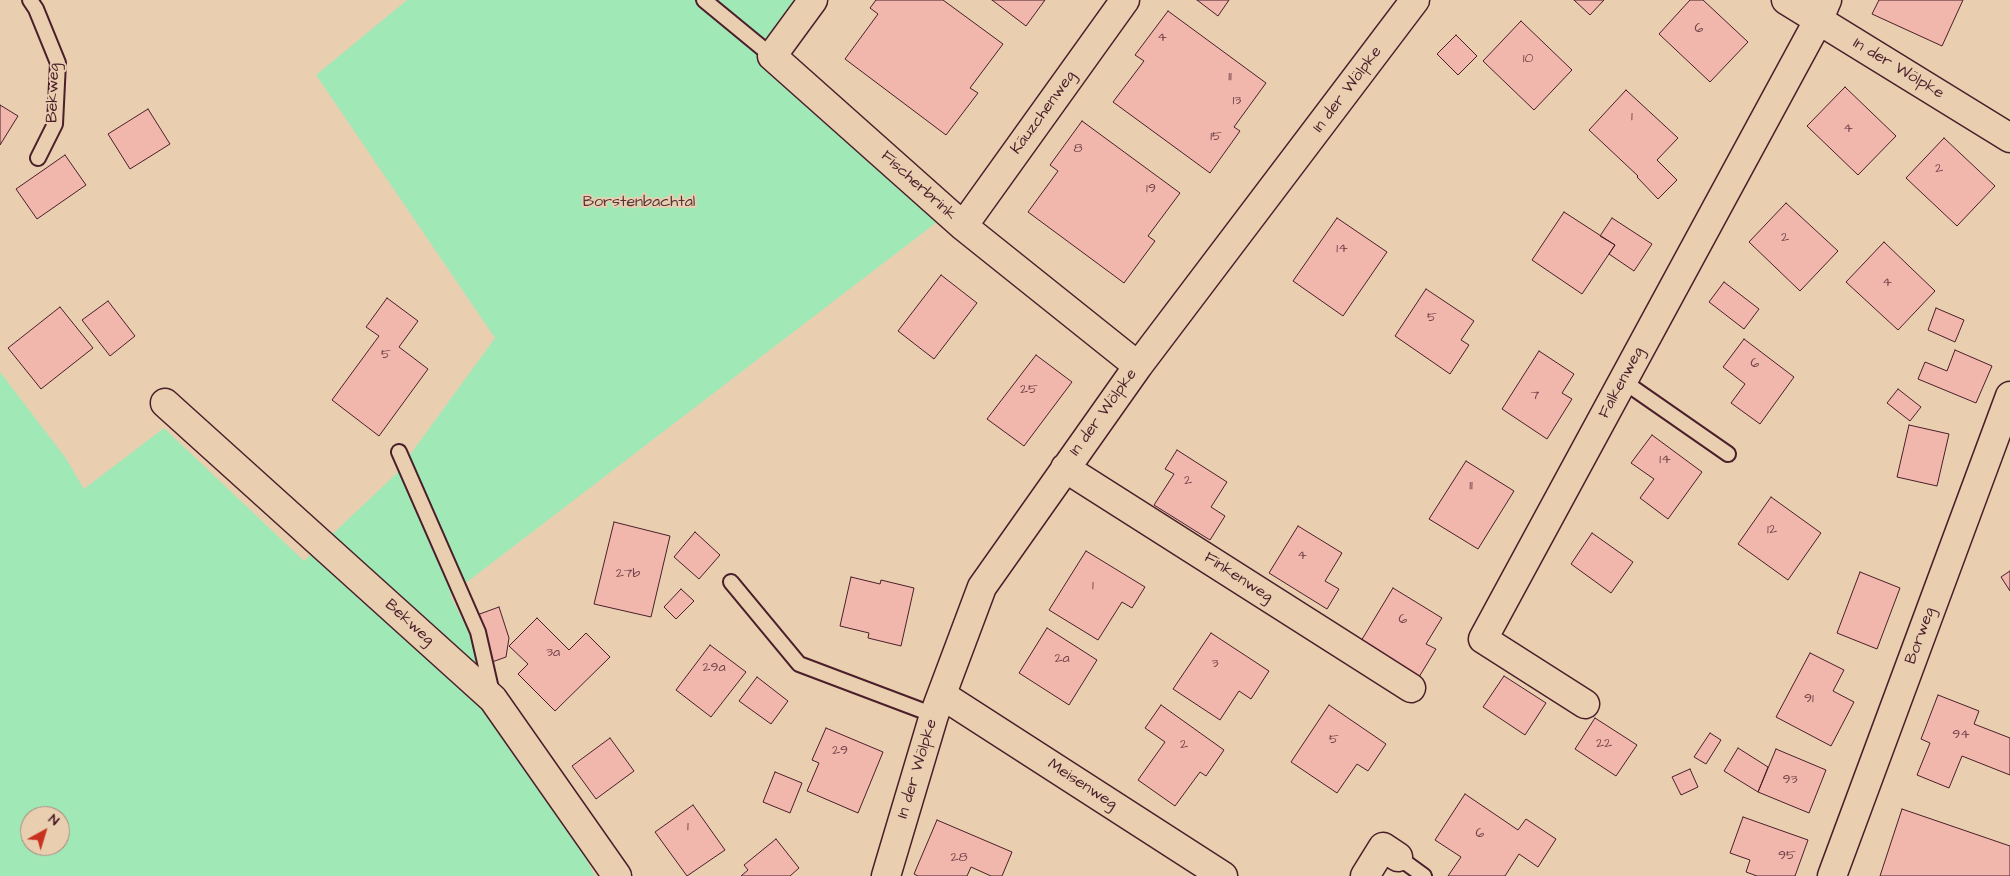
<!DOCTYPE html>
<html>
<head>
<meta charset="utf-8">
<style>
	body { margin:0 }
	#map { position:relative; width:2010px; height:876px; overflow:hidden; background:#e9ceb0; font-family:"Architects Daughter",sans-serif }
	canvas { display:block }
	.north { position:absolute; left:20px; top:806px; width:50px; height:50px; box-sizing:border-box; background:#e9ceb0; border:1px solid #a9887b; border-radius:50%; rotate:39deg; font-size:14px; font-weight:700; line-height:20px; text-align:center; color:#4a1f2b }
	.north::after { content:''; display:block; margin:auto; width:18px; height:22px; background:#c8321e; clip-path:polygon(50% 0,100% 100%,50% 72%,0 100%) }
</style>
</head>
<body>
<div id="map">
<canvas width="2010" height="876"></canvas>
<div class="north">N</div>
</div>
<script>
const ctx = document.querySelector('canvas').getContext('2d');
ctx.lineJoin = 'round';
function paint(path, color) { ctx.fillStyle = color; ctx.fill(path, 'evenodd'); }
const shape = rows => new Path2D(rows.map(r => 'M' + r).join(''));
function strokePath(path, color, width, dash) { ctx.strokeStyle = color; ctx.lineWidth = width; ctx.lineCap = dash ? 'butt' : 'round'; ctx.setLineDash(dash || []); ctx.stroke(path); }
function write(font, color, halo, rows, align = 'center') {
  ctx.font = font + ' "Architects Daughter",sans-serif'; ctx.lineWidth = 4; ctx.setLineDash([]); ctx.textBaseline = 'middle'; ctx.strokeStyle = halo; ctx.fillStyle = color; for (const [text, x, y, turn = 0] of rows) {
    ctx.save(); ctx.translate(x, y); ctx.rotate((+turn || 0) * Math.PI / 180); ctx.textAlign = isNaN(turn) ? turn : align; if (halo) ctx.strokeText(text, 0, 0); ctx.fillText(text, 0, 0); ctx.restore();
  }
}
paint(shape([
	[407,0,799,0,762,52,941,219,450,595,595,876,0,876,0,372,65,457,84,489,164,428,304,561,396,474,495,338,316,75],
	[30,816,60,816,60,846,30,846]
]), '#a0e9b7');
const building = shape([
	[876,0,943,0,1003,44,970,88,978,93,946,135,845,59,878,14,870,8,876,0],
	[992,0,1045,0,1026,26,992,0],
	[1197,0,1229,0,1218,16,1197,0],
	[1574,0,1604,0,1590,15,1574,0],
	[1690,0,1703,0,1748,42,1710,82,1659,34,1690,0],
	[1879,0,1963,0,1942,46,1872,14,1879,0],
	[1168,11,1266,83,1234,127,1240,131,1210,173,1113,102,1144,61,1135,55,1168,11],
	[1521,21,1572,70,1534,110,1483,61,1521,21],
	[1456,35,1477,56,1458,75,1437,54,1456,35],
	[1845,87,1896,136,1858,175,1807,126,1845,87],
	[1626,90,1678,138,1657,160,1677,180,1658,199,1637,177,1638,176,1589,130,1626,90],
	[0,105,18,116,0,145,0,105],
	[148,109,170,144,130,169,108,134,148,109],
	[1082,121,1180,193,1148,236,1155,241,1124,283,1028,212,1058,171,1050,165,1082,121],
	[1944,138,1995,186,1957,226,1906,178,1944,138],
	[65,155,86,185,37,219,16,189,65,155],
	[1786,203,1838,251,1800,291,1749,242,1786,203],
	[1564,212,1615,245,1582,294,1532,260,1564,212],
	[1337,218,1387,252,1343,316,1293,281,1337,218],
	[1612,218,1652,244,1634,271,1609,254,1615,245,1600,236,1612,218],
	[1884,242,1935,291,1898,330,1846,282,1884,242],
	[941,275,977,303,934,359,898,331,941,275],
	[1724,282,1759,309,1744,329,1709,302,1724,282],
	[1426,289,1474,321,1461,340,1469,345,1450,374,1395,336,1426,289],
	[387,298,418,321,399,347,428,369,379,436,332,400,379,336,366,327,387,298],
	[108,301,135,336,110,356,82,320,108,301],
	[60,307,93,348,41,389,8,348,60,307],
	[1936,308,1964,320,1955,342,1928,330,1936,308],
	[1744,339,1794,377,1760,424,1731,403,1745,384,1723,367,1744,339],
	[1955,350,1992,366,1976,403,1918,379,1925,362,1947,371,1955,350],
	[1539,351,1574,374,1562,393,1572,399,1547,439,1502,409,1539,351],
	[1036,355,1072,382,1024,446,987,419,1036,355],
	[1898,389,1921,407,1910,421,1887,403,1898,389],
	[1909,425,1949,434,1937,486,1897,477,1909,425],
	[1652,435,1702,472,1668,519,1640,498,1654,479,1631,463,1652,435],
	[1177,450,1227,482,1211,507,1225,516,1210,540,1154,505,1174,474,1165,469,1177,450],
	[1466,461,1514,491,1478,549,1429,519,1466,461],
	[1771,497,1821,533,1788,580,1738,544,1771,497],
	[614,522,670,536,651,617,594,604,614,522],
	[1298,526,1342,553,1325,581,1339,589,1327,609,1269,573,1298,526],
	[695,532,720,555,699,579,674,557,695,532],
	[1592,533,1633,562,1611,593,1571,564,1592,533],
	[1086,551,1145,587,1132,608,1122,602,1098,640,1049,610,1086,551],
	[2010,571,2010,591,2001,577,2010,571],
	[1860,572,1900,588,1877,649,1837,633,1860,572],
	[851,577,880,584,881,580,914,588,901,646,868,638,869,633,840,626,851,577],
	[1393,588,1442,618,1426,644,1436,649,1419,677,1361,641,1393,588],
	[681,589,694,601,676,619,664,607,681,589],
	[499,607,509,638,506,657,492,662,477,615,499,607],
	[537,618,569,650,586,633,610,657,555,711,518,674,528,664,509,646,537,618],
	[1047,628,1097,660,1069,705,1019,673,1047,628],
	[1211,633,1269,671,1251,699,1239,691,1220,720,1173,689,1211,633],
	[710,645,746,672,711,717,676,690,710,645],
	[1810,653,1844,670,1833,691,1854,702,1831,746,1776,717,1810,653],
	[1504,676,1546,703,1525,735,1483,707,1504,676],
	[757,677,788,701,771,724,739,701,757,677],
	[1938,695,1979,711,1974,724,2010,738,2010,775,1962,756,1949,788,1917,775,1930,743,1921,739,1938,695],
	[1161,705,1224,750,1206,776,1200,772,1175,806,1138,780,1165,742,1145,728,1161,705],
	[1329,705,1386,744,1368,771,1357,764,1337,793,1291,762,1329,705],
	[1595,718,1637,745,1616,776,1575,749,1595,718],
	[826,728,883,752,858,813,807,791,819,763,812,760,826,728],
	[1710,733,1721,740,1706,764,1694,757,1710,733],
	[610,738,634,771,596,799,572,766,610,738],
	[1738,748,1768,767,1758,792,1724,771,1738,748],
	[1776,749,1826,770,1809,813,1758,792,1776,749],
	[1690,769,1698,787,1681,795,1672,777,1690,769],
	[775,772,802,783,790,813,763,802,775,772],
	[1465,794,1518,830,1526,819,1556,839,1538,867,1519,854,1505,876,1448,876,1461,857,1435,840,1465,794],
	[693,805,725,850,687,876,655,832,693,805],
	[1902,809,2010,846,2010,876,1880,876,1902,809],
	[1743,817,1808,840,1795,876,1757,876,1746,872,1750,860,1730,853,1743,817],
	[937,820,1012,852,1002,876,991,876,971,867,967,876,918,876,914,874,937,820],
	[776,839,799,868,790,876,741,876,748,870,744,865,776,839]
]);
paint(building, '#f1b6ac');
strokePath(building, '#4a1f2b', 1);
const service = shape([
	[30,0,36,9,58,63,55,124,38,158],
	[704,0,772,56],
	[1623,381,1728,454],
	[399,452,478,632,492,693],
	[731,582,799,664,934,715],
	[1398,857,1424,876]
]);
const minor = shape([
	[813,0,772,56,963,226,1138,366],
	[1786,0,2010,138],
	[963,226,1125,0],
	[165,403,493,699,617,876],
	[1065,468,1411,688],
	[942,695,1223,876],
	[1585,704,1483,639,1818,21,1827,0],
	[886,876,934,715,982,587,1138,366,1415,0],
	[1365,876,1383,847,1398,857],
	[1832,876,2010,396]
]);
strokePath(service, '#4a1f2b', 18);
strokePath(minor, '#4a1f2b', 31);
strokePath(service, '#e9ceb0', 14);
strokePath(minor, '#e9ceb0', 28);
write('14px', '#74454b', null, [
	["6",1699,29],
	["4",1162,38],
	["10",1528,59],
	["11",1230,77],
	["13",1237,101],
	["1",1632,117],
	["4",1848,129],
	["15",1216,137],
	["8",1078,149],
	["2",1939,169],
	["19",1151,189],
	["2",1785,238],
	["14",1342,249],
	["4",1887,283],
	["5",1432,318],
	["5",386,355],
	["6",1755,364],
	["25",1029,390],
	["7",1535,396],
	["14",1665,460],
	["2",1188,481],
	["11",1471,486],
	["12",1772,530],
	["4",1302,556],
	["27b",628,574],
	["1",1093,586],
	["6",1403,620],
	["3a",553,653],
	["2a",1062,659],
	["3",1215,664],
	["29a",714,668],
	["91",1809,699],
	["94",1961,735],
	["5",1334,740],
	["22",1604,744],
	["2",1184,745],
	["29",840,751],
	["93",1790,780],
	["1",688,827],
	["6",1480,834],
	["95",1787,856],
	["28",959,858]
]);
write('16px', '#4a1f2b', '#e9ceb0', [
	["In der Wölpke",1898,69,31],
	["In der Wölpke",1348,90,-53],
	["Bekweg",54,93,-88],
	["Käuzchenweg",1044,113,-54],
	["Fischerbrink",918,186,42],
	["Falkenweg",1622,383,-62],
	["In der Wölpke",1104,413,-54],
	["Finkenweg",1238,578,33],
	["Bekweg",409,623,42],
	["Borweg",1921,636,-70],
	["In der Wölpke",918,769,-73],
	["Meisenweg",1082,785,33]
]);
write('16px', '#533339', '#e9ceb0', [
	["Borstenbachtal",639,203]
]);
</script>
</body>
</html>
